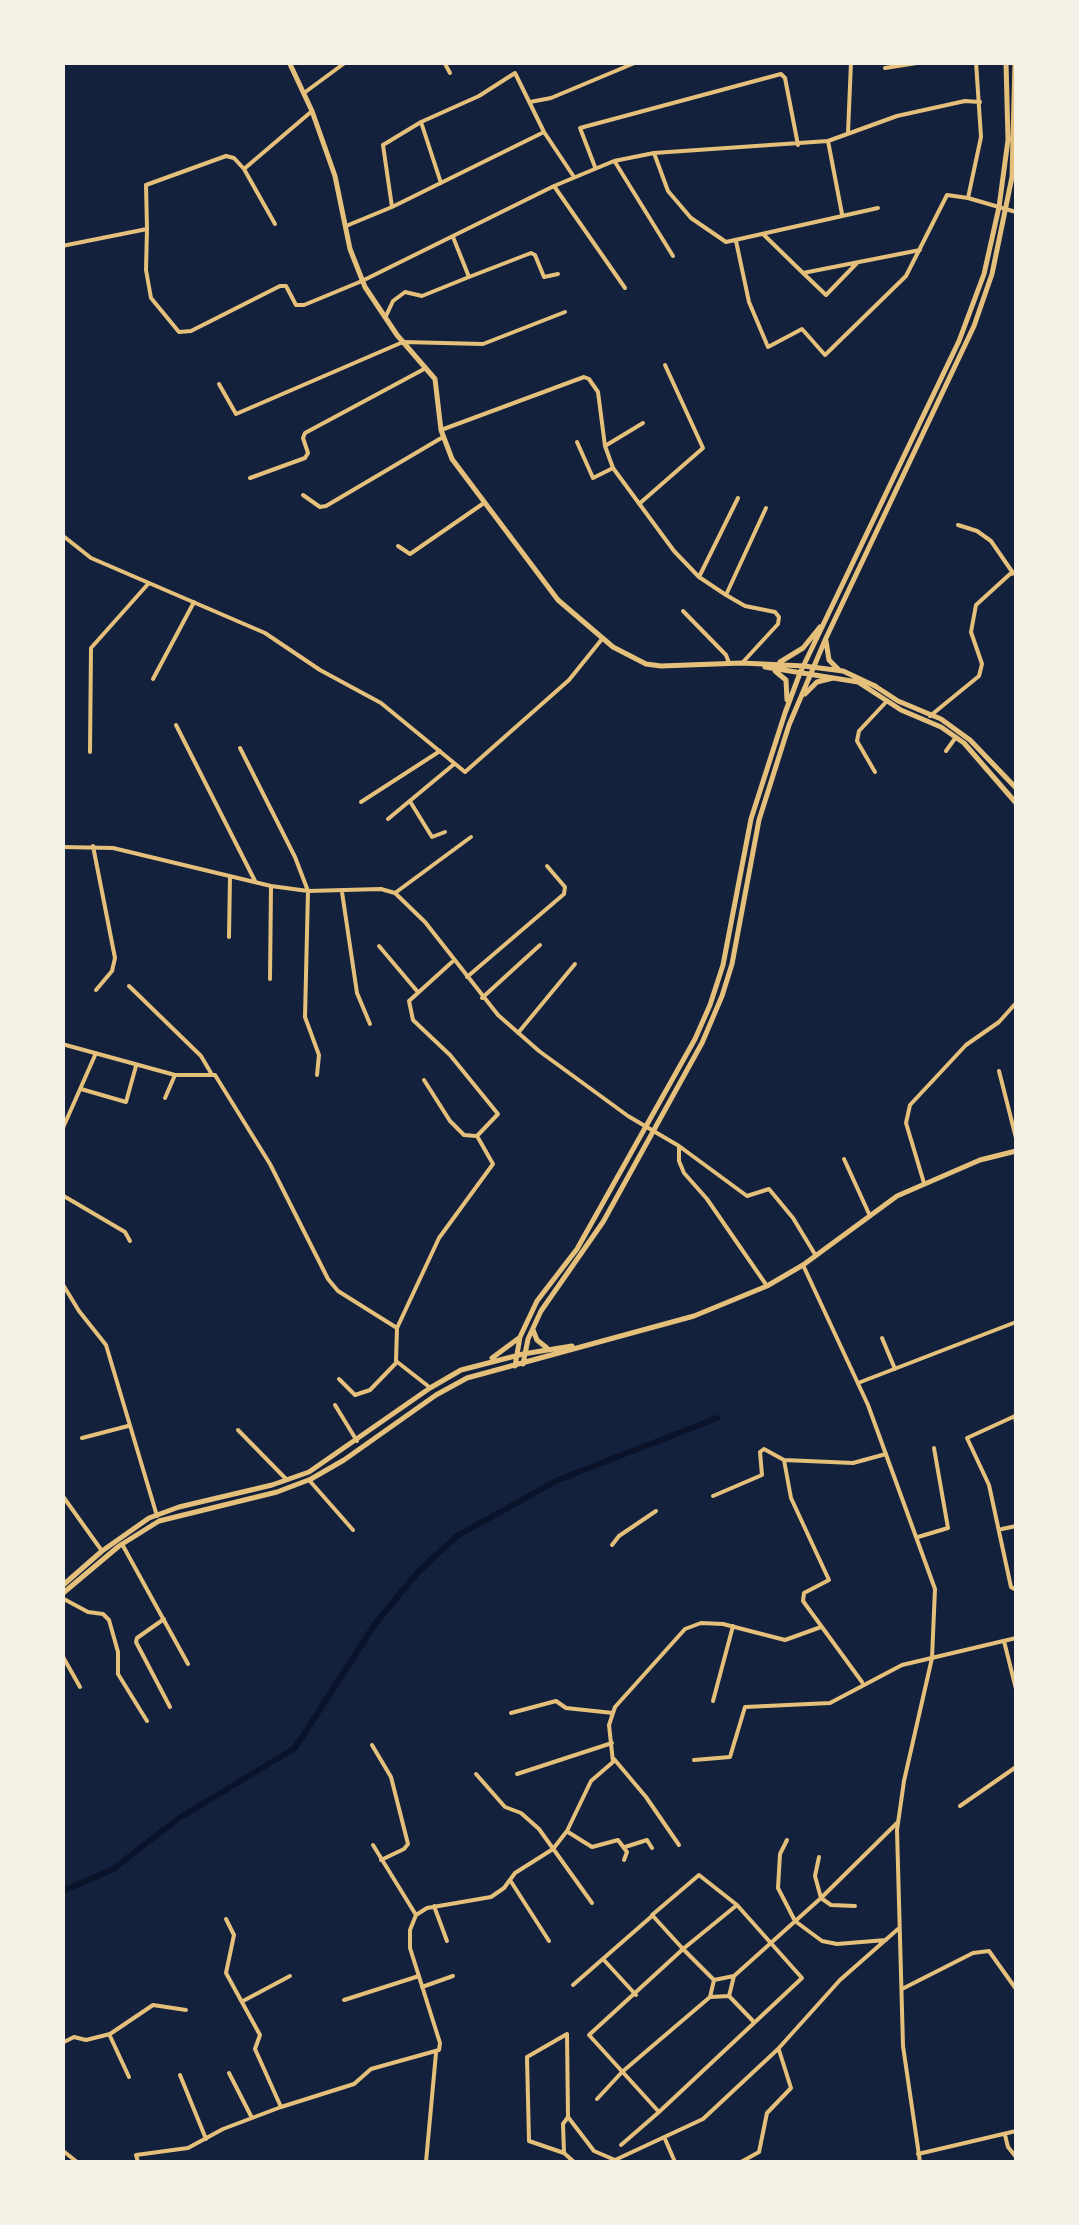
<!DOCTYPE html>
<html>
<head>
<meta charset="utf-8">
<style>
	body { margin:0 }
	#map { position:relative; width:1079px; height:2225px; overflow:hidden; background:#14213d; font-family:Overpass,sans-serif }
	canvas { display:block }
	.frame { position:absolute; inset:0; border:65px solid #f6f1e7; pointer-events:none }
</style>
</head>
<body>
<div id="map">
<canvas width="1079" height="2225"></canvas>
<div class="frame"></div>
</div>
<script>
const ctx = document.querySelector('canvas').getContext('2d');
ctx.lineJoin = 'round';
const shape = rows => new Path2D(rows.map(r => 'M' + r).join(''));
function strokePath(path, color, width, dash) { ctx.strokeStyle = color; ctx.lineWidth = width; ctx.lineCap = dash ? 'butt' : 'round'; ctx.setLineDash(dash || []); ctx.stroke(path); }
strokePath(shape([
	[62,1891,112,1870,179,1818,295,1748,375,1624,418,1572,457,1536,558,1480,717,1418]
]), '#0b132b', 6);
strokePath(shape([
	[444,62,450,73],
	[976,62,981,137,968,198,1016,212],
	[885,68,923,62],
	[304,93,346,62],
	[530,102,551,98,637,62],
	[421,122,479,96,515,73,544,132,574,177],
	[848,133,851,62],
	[828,141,842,214],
	[654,153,668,191,691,218,726,242,878,208],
	[615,162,673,256],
	[595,167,580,128,781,74,785,78,798,145],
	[244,169,275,224],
	[554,186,625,288],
	[392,207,383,145,421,122,441,183],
	[346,226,392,207,544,132],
	[147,229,146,185,226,156,234,158,244,169,312,111],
	[763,234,803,273,920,250],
	[453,237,469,277,531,253,535,255,544,277,558,274],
	[736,241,749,302,768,347,802,329,825,355,906,276,947,195,968,198],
	[62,246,147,229,146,270,151,298,179,332,191,331,280,286,286,286,296,305,304,305,362,281,554,186,614,161,654,153,828,141,897,116,965,101,980,102],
	[803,273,826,295,857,263],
	[386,316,393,301,405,292,422,296,469,277],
	[219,384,236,414,403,342,483,344,565,312],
	[441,430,584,377,589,379,598,392,605,446,613,468,674,551,699,577,726,595,745,606,775,612,779,617,778,624,743,662],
	[577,442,593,478,613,468],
	[605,446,643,423],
	[250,478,305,458,308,453,303,438,305,433,426,368],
	[303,495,320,507,326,506,443,437],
	[639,504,703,448,665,365],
	[958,525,977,531,991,541,1013,573],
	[62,535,91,558,265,633,320,670,381,703,465,772,569,680,602,639],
	[398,546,410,554,484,503],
	[699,577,738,498],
	[726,595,766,508],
	[683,611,726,655,729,663],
	[153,679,194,602],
	[930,716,979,676,982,664,971,632,976,605,1010,574,1016,573],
	[176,725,255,881],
	[240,748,295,857,308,891,305,1017,319,1055,317,1075],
	[946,751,956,737],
	[90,752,91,648,148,584],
	[875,772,857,741,859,731,887,701],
	[361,802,440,751],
	[411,803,432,837,445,832],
	[388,819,453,765],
	[93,846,115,958,112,971,96,990],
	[62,847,113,848,271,886,308,891,381,889,395,893,425,922,498,1015,539,1051,628,1116,679,1146,679,1161,684,1173,707,1199,767,1286],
	[342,892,357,993,370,1024],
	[395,893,471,837],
	[229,937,230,877],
	[379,946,417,991],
	[467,977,564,894,565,887,547,866],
	[270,979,271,886],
	[129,986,201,1056,211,1073],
	[482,998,540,945],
	[518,1033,575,964],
	[62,1044,175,1075,215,1075,270,1164,328,1279,338,1291,397,1328,396,1361,428,1386],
	[999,1071,1016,1138],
	[424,1080,450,1121,464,1135,476,1136],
	[81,1089,126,1102,136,1066],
	[165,1098,175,1075],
	[62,1130,96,1053],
	[679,1146,747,1196,769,1189,793,1218,816,1256],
	[844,1159,870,1216],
	[62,1195,125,1232,130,1241],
	[62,1283,79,1311,106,1345,157,1516],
	[397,1328,439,1238,493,1164,477,1136,498,1114,450,1055,413,1020,409,1001,452,962],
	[882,1338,895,1369],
	[339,1379,355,1395,370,1390,397,1362],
	[858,1383,1016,1322],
	[335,1405,357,1441],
	[1016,1423,1015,1416,967,1438,989,1485,1011,1587,1016,1590],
	[238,1430,287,1480],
	[82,1438,128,1426],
	[784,1460,791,1498,829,1580,804,1593,803,1601,862,1682],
	[309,1480,353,1530],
	[62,1495,102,1551],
	[713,1496,762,1475,760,1452,764,1449,784,1460,853,1463,886,1454],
	[1002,1529,1016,1526],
	[918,1537,948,1528,934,1448],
	[122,1544,188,1664],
	[612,1545,619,1536,656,1511],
	[62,1598,88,1612,103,1614,109,1620,118,1652,118,1674,147,1721],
	[164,1619,137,1638,136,1642,170,1707],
	[1004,1641,1016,1689],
	[62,1655,80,1687],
	[713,1701,733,1626],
	[511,1713,556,1701,566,1708,613,1713],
	[372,1745,391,1777,408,1844,404,1849,381,1860],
	[614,1759,646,1797,679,1845],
	[694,1760,730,1757,745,1707,830,1703,902,1665,1016,1638],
	[476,1774,505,1807,521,1813,539,1829,592,1903],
	[517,1774,612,1743],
	[960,1806,1016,1767],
	[568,1832,592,1847,618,1840,627,1852,624,1860],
	[787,1840,780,1854,778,1888,795,1921,822,1941,837,1944,886,1940],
	[373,1845,416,1915],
	[625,1847,647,1840,652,1848],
	[819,1857,815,1876,821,1898,831,1905,855,1906],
	[510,1880,549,1941],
	[434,1906,447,1941],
	[226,1919,234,1935,226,1973,260,2035,255,2049,281,2107],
	[603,1959,636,1995],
	[734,1976,729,1996,710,1997,714,1980,734,1976,821,1898,898,1822],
	[714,1980,683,1949,652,1915,699,1875,737,1905,802,1978,659,2112,589,2035,683,1949,737,1905],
	[573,1985,652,1916],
	[422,1987,453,1976],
	[902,1989,973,1953,989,1951,1016,1989],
	[729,1996,753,2021],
	[344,2000,419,1976],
	[243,2001,290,1976],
	[110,2036,129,2077],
	[62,2043,74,2037,86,2040,110,2034,153,2005,186,2010],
	[229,2073,252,2118],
	[180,2075,206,2139],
	[597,2099,622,2072,710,1997],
	[1005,2135,1008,2147,1016,2157],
	[665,2139,675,2162],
	[621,2145,659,2112],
	[564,2153,529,2141,527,2057,567,2034,568,2116],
	[918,2154,1016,2131],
	[138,2162,136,2155,188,2148,223,2129,281,2107,354,2084,371,2069,439,2050,440,2043,410,1948,410,1930,416,1915,427,1908,491,1897,504,1888,515,1873,553,1849,567,1831,591,1781,613,1762,609,1725,615,1707,685,1629,701,1623,723,1624,785,1640,821,1627],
	[426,2162,436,2053],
	[574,2162,564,2153,563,2124,568,2117,594,2151,615,2160,703,2119,778,2049,840,1980,898,1929],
	[741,2162,759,2152,767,2113,791,2088,779,2050]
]), '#e5c07b', 4);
strokePath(shape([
	[924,1183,906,1123,910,1105,966,1045,999,1022,1016,1003],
	[803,1265,868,1405,935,1589,932,1658,904,1781,897,1830,903,2046,920,2162],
	[62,2150,77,2162]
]), '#e5c07b', 4);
strokePath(shape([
	[875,686,898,701,941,719,970,740,1016,788]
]), '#e5c07b', 5);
strokePath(shape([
	[289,62,312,111,335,176,350,249,365,287,397,335,435,379,441,430,452,459,558,600,613,647,646,664,661,666,742,663,804,666,843,671,875,686],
	[826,641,829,660,839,670],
	[780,662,803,648,820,627],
	[765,667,858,682,901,710,941,727,964,743,1016,803],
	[775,671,786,680,787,700],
	[805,694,817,682,833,678],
	[533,1330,537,1340,547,1348],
	[492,1358,519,1338],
	[523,1364,528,1339,541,1311,603,1222,702,1043,722,996,732,964,759,820,789,725,826,638,974,326,992,274,1012,177,1015,62],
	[515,1366,520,1337,537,1301,577,1249,695,1039,710,1005,723,965,751,819,785,713,800,673,959,341,984,274,999,207,1008,140,1006,62],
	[62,1586,102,1551,149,1518,179,1507,272,1485,309,1472,430,1388,461,1370,523,1354,572,1346],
	[62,1594,119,1546,159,1521,277,1492,311,1479,344,1460,436,1395,467,1378,694,1316,767,1286,803,1265,897,1196,980,1160,1016,1151]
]), '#e5c07b', 5);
</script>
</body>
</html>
